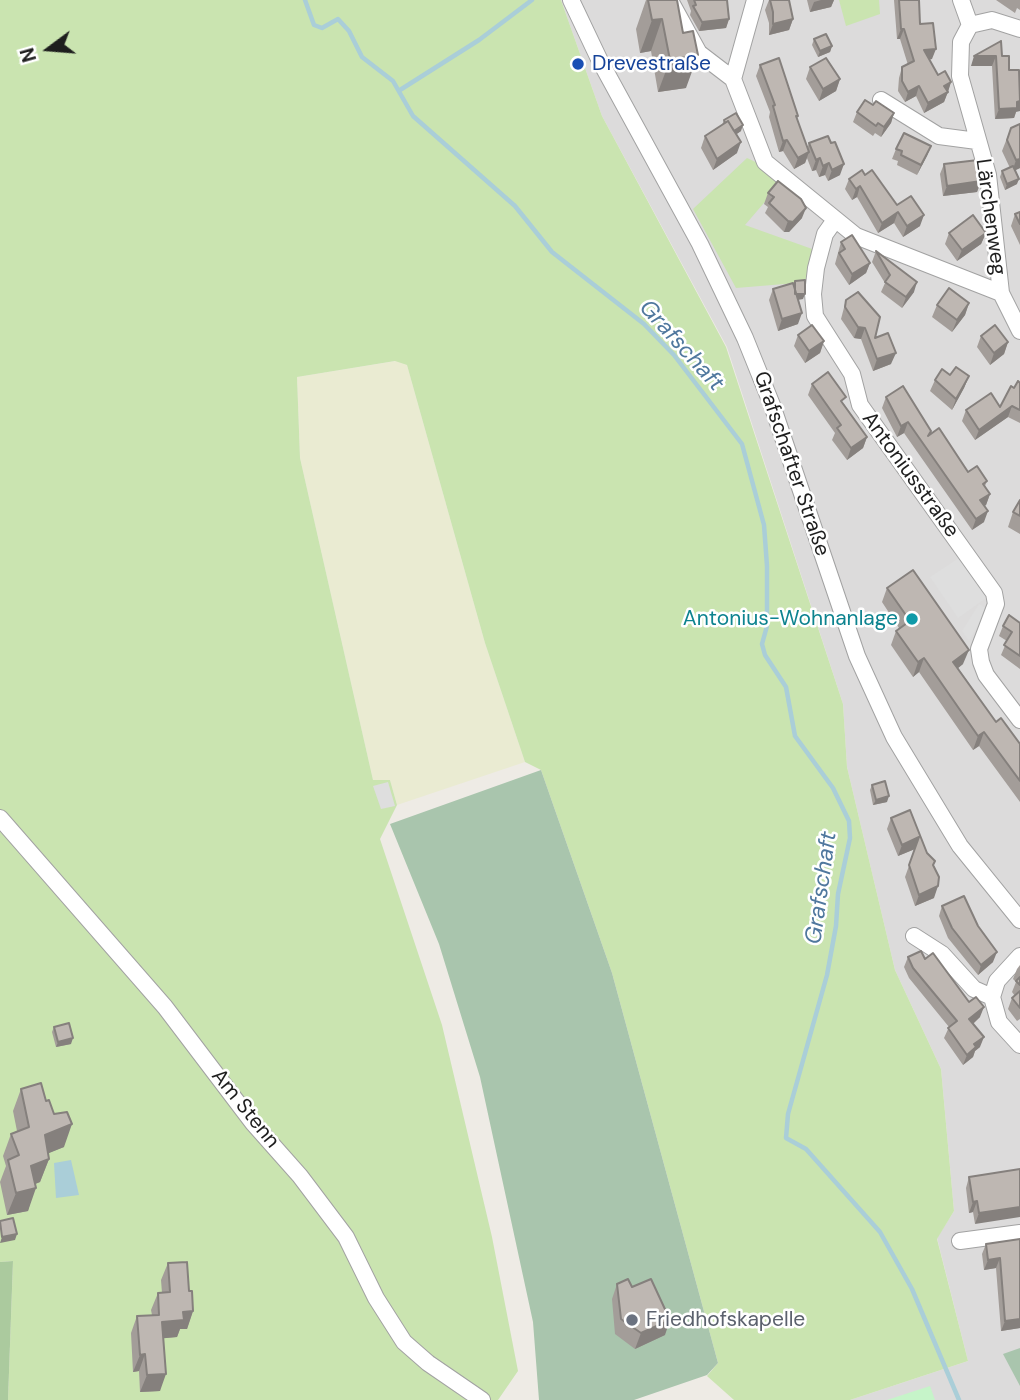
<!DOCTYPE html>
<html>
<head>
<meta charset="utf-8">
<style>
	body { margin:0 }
	#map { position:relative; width:1020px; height:1400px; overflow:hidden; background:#eeebe5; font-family:"DM Sans",sans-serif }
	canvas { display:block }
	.north { position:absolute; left:14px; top:14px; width:70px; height:70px; -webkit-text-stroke:5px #fff; paint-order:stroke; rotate:254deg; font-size:19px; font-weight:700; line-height:28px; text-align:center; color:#1e1e1e }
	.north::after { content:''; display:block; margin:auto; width:24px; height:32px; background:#1e1e1e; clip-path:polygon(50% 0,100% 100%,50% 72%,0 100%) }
</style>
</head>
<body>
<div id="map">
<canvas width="1020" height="1400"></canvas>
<div class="north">N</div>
</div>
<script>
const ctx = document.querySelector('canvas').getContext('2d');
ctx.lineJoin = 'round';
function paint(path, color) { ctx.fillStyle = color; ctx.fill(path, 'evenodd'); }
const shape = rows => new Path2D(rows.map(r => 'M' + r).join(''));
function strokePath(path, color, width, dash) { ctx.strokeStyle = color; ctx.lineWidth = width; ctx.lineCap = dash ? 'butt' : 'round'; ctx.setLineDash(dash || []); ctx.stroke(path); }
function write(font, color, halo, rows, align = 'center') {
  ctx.font = font + ' "DM Sans",sans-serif'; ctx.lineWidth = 5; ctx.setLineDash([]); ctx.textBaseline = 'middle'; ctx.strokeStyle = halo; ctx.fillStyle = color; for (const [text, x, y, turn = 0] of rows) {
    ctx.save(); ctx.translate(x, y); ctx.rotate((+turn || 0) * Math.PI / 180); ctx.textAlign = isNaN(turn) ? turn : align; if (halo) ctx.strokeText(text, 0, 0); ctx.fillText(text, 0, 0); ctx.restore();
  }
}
paint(shape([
	[561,0,1020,0,1020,1400,850,1400,968,1361,937,1238,954,1211,941,1069,895,970,847,767,843,704,727,347,602,116]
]), '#dcdbdb');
paint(shape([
	[396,361,407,365,485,643,525,762,397,805,390,780,373,780,300,458,297,377]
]), '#eaebd2');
paint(shape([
	[0,0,561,0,602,116,726,347,843,704,847,767,895,970,941,1069,954,1211,937,1239,968,1361,850,1400,734,1400,707,1376,718,1363,612,973,541,770,525,762,485,643,407,365,395,361,297,377,300,458,373,780,390,780,397,805,380,839,442,1025,492,1237,518,1371,498,1400,8,1400,13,1261,0,1262],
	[839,0,879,0,880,14,846,26],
	[747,158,762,165,782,182,745,225,815,250,809,282,736,288,693,209]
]), '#cae4b0');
paint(shape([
	[13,1261,8,1400,0,1400,0,1262]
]), '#abca9e');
paint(shape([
	[541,770,612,973,718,1363,707,1375,634,1400,539,1400,533,1322,480,1077,439,944,390,824],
	[1020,1348,1020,1386,1003,1354]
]), '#a9c5ad');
paint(shape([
	[930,1386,935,1400,887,1400]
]), '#c6f4c9');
paint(shape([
	[962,556,989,596,958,618,930,577],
	[979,604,987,609,969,641,962,631],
	[388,782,395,806,381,809,373,786]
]), '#dedede');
paint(shape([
	[71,1160,79,1195,56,1198,54,1163]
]), '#aaced8');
strokePath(shape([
	[305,0,314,25,322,28,338,19,349,31,362,57,393,81,413,116,515,206,552,252,644,324,674,355,742,444,764,525,767,566,767,626,762,644,765,655,786,687,795,736,833,788,849,821,850,838,838,894,836,926,827,975,788,1114,786,1138,806,1149,880,1232,912,1289,959,1400],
	[400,90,479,40,532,0]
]), '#aaced8', 4.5);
const minor = shape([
	[571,0,600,61,700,244,745,338,772,405,857,656,894,737,960,846,1020,920],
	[755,0,733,79,765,162,856,236,1001,293],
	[961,0,970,25,961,42,960,76,988,175,1001,293,1020,331],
	[672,4,699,53,733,79],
	[970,25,992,20,1020,29],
	[881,100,939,136,977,141],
	[835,220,825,234,816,268,813,294,815,316,852,374,860,405,994,593,996,604,979,649,981,662,986,675,1020,720],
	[0,818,165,1007,253,1123,300,1176,346,1237,376,1298,404,1342,428,1363,482,1400],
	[914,936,942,954,974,989,992,997],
	[1020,956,997,981,992,997,999,1022,1020,1045],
	[960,1241,1020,1233]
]);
strokePath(minor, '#a2a2a2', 18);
strokePath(minor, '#fff', 16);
paint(shape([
	[646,0,677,0,686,88,658,92,651,51,640,53,636,29],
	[687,0,727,0,729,19,726,28,699,31,690,15,691,11],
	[769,0,789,0,793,19,789,30,769,35,769,23,765,10],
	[807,0,834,0,831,7,810,12],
	[894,0,919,0,920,24,932,59,929,60,938,75,951,82,944,102,924,113,916,96,905,102,898,91,899,78,902,67,908,65,900,39,897,39],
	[996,0,1020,0,1020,10,1017,8,1015,13],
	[814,39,832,46,830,52,818,57,812,45],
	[1001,41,1002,56,1009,70,1016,112,1014,118,995,119,992,66,971,66],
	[760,65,798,116,797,120,807,149,809,143,840,175,828,181,825,175,819,177,816,170,812,171,807,158,805,163,794,169,783,151,779,152,769,117,770,112,756,76],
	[810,67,840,79,836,91,819,101,806,79],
	[857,112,894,113,891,123,881,137,875,133,873,136,853,122],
	[724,120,741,131,736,134,737,153,713,170,701,148,705,136,722,125],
	[1020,124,1020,168,1015,170,1017,184,1005,190,1000,177,1002,171,1010,168,1002,151,1011,128],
	[931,146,917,175,897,165,898,161,892,159,896,149],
	[944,164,981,181,977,192,943,196,940,174],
	[865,175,897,205,920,226,903,237,894,223,878,233,857,197,852,200,845,189,849,179],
	[768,193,802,218,789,232,784,232,765,213,768,207,764,204],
	[1020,212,1020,245,1011,226,1015,214],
	[949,233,986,233,981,244,957,261,945,244],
	[841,242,870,263,866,273,849,285,835,264],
	[876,251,914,292,902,308,881,292,885,283,872,262],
	[795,281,803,299,798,300,798,324,778,331,769,300,773,289,793,285],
	[846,300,875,338,891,364,873,371,861,339,854,338,841,319],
	[969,303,965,315,952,332,932,317,937,305],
	[798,335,824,341,820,353,805,363,794,346],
	[981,336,1008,342,1004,354,990,365,977,347],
	[950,375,969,376,964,388,952,410,930,391,935,380],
	[1020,383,1020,423,1008,417,975,440,962,421,966,410,1000,407,1014,388],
	[812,384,844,404,867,437,863,448,847,460,832,440,835,433,808,395],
	[886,397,931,431,930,434,968,472,987,481,985,486,990,494,986,505,984,506,984,522,972,530,904,433,897,437,882,408],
	[1020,500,1020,534,1008,527,1013,512],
	[887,588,963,664,958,668,996,722,1020,744,1020,802,979,746,973,750,919,672,913,677,891,645,896,631,899,628,882,602],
	[1020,623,1020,669,1001,655,1007,641,999,636,1003,626],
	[872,785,887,802,873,805,870,790],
	[891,818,933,865,934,898,915,906,905,877,915,849,898,856,887,829],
	[942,906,993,962,978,975,948,938,939,916],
	[908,957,925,959,980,1017,973,1024,980,1047,975,1051,973,1057,963,1065,944,1038,949,1027,909,978,904,967],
	[1020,965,1020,1019,1017,1021,1008,1009,1012,998,1015,996,1012,992,1016,982,1013,979,1017,969],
	[54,1027,71,1044,56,1047,52,1032],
	[21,1089,46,1101,64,1147,48,1153,49,1159,40,1182,35,1184,28,1211,7,1215,0,1182,6,1166,3,1156,11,1134,17,1131,13,1111],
	[1020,1169,975,1224,973,1212,969,1213,966,1188,969,1177],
	[1020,1239,1020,1328,1001,1331,996,1268,984,1270,982,1254,986,1244],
	[168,1263,189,1291,193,1311,187,1329,180,1329,177,1337,164,1338,160,1391,140,1392,139,1371,133,1372,131,1333,137,1316,152,1315,151,1310,158,1293,162,1293,161,1280],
	[617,1284,632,1287,665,1335,635,1349,615,1334,612,1299]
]), '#a39d99');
paint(shape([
	[821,0,834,0,831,7,810,12,814,2],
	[662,19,651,51,640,53,652,20],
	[729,19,726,28,699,31,702,22],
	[793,19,789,30,769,35,773,24],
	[901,29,904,29,900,39,897,39],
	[832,46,830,52,818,57,820,51],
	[936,49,932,59,920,60,924,50],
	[698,55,686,88,658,92,670,60],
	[974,56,996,56,992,66,971,66],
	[840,79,836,91,819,101,823,89],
	[951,82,948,92,944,86],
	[919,86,916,96,905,102,908,92],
	[948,92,944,102,924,113,928,103],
	[1020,101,1020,111,1016,112,1014,118,995,119,999,109],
	[894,113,891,123,881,137,884,127],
	[743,125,741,131,730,139,732,133],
	[787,140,783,151,779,152,783,141],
	[741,142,737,153,713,170,717,159],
	[931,146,927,156,917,175,921,165],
	[809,152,805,163,794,169,798,158],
	[820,158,816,170,812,171,816,160],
	[1020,159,1020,168,1012,172,1016,160],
	[829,163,825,175,819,177,823,166],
	[844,164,840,175,828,181,832,170],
	[1019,179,1017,184,1005,190,1007,184],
	[981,181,977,192,943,196,947,186],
	[860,186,857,197,852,200,856,189],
	[806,208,802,218,789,232,784,232,788,221],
	[898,212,894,223,878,233,882,223],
	[924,215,920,226,903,237,907,226],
	[986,233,981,244,957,261,962,250],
	[870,263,866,273,849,285,852,274],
	[917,282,914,292,902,308,906,297],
	[795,294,805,294,803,299,793,300],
	[969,303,965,315,952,332,957,320],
	[802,313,798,324,778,331,782,319],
	[858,327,865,328,861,339,854,338],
	[824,341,820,353,805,363,809,351],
	[1008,342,1004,354,990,365,994,353],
	[896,353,891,364,873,371,877,359],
	[969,376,964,388,952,410,956,399],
	[1012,406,1008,417,975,440,979,430],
	[908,422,904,433,897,437,901,426],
	[867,437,863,448,847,460,851,448],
	[990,494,986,505,976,512,980,500],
	[988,511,984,522,972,530,976,519],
	[969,650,963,664,948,676,953,662],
	[924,658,919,672,913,677,918,662],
	[984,732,979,746,973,750,978,736],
	[889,796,887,802,873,805,876,800],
	[919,837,915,849,898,856,902,845],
	[938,886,934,898,915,906,919,895],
	[997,952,993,962,978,975,981,965],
	[984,1007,980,1017,966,1030,969,1019],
	[984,1037,980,1047,975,1051,973,1057,963,1065,967,1055,974,1044],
	[73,1038,71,1044,56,1047,58,1042],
	[72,1124,64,1147,37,1158,45,1135],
	[49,1159,40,1182,23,1189,31,1166],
	[36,1188,28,1211,7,1215,16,1193],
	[977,1201,973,1212,969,1213,973,1202],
	[1020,1207,1020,1217,975,1224,979,1213],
	[17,1234,15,1240,0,1243,2,1237],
	[1000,1258,996,1268,984,1270,988,1260],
	[193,1311,187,1329,180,1329,177,1337,156,1339,162,1322,183,1312],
	[1020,1319,1020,1328,1001,1331,1005,1321],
	[670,1320,665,1335,635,1349,641,1333],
	[145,1354,139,1371,133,1372,140,1355],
	[166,1374,160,1391,140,1392,147,1375]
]), '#85807d');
const building = shape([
	[648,0,677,0,683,33,693,31,698,55,670,60,662,19,652,20,648,0],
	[694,0,727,0,729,19,702,22,693,6,696,5,694,0],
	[770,0,789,0,793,19,773,24,773,12,770,0],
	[899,0,919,0,920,24,933,23,936,49,924,50,938,75,945,71,951,82,944,86,948,92,928,103,919,86,908,92,902,81,902,67,914,61,904,29,901,29,899,0],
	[826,34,832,46,820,51,814,39,826,34],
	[1001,41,1002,56,1009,56,1009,70,1019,70,1020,101,1017,102,1017,108,999,109,996,56,974,56,1001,41],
	[779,58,798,116,796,116,809,152,798,158,787,140,783,141,773,106,775,105,760,65,779,58],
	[826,58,840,79,823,89,810,67,826,58],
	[865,100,873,105,876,101,894,113,884,127,878,123,876,126,857,112,865,100],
	[736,113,743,125,734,131,728,121,725,123,724,120,736,113],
	[728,121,741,142,717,159,705,136,728,121],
	[1020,124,1020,159,1016,160,1007,140,1011,128,1020,124],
	[904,133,931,146,921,165,901,155,902,151,896,149,904,133],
	[828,136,831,143,835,142,844,164,832,170,829,163,823,166,820,158,816,160,809,143,828,136],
	[978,160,981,181,947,186,944,164,978,160],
	[1013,166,1019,179,1007,184,1002,171,1013,166],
	[862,170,865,175,872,170,897,205,911,196,924,215,907,226,898,212,882,223,860,186,856,189,849,179,862,170],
	[778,181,801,199,806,208,793,222,788,221,769,203,774,197,768,193,778,181],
	[1020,212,1020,224,1015,214,1020,212],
	[973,215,986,233,962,250,949,233,973,215],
	[852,235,870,263,852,274,839,253,845,249,841,242,852,235],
	[876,251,917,282,906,297,885,282,890,275,876,251],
	[805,280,805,294,795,294,795,281,805,280],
	[793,283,802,313,782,319,773,289,793,283],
	[949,288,969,303,957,320,937,305,949,288],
	[858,292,880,317,875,338,888,333,896,353,877,359,865,328,858,327,845,307,846,300,858,292],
	[812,325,824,341,809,351,798,335,812,325],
	[995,325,1008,342,994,353,981,336,995,325],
	[956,367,969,376,956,399,935,380,942,369,950,375,956,367],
	[828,372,846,397,841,401,867,437,851,448,837,428,841,425,812,384,828,372],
	[1018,381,1020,383,1020,410,1012,406,979,430,966,410,991,393,1000,407,1011,386,1014,388,1018,381],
	[903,386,931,431,928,436,939,428,968,472,977,466,987,481,983,484,990,494,980,500,988,511,976,519,908,422,901,426,886,397,903,386],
	[1020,500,1020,516,1013,512,1020,500],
	[913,570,969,650,953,662,996,722,1001,718,1020,744,1020,781,984,732,978,736,924,658,918,662,896,631,910,621,887,588,913,570],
	[1009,615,1020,623,1020,656,1004,645,1012,632,1003,626,1009,615],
	[885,781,889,796,876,800,872,785,885,781],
	[910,810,927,853,935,861,933,865,939,877,938,886,919,895,909,865,919,837,902,845,891,818,910,810],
	[964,896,978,926,997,952,981,965,952,928,942,906,964,896],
	[921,951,925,959,933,953,969,1002,976,997,984,1007,969,1019,984,1037,974,1044,976,1047,967,1055,948,1028,957,1021,913,968,908,957,921,951],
	[1020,977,1020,985,1016,981,1020,977],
	[1020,991,1020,1008,1012,998,1020,991],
	[69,1023,73,1038,58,1042,54,1027,69,1023],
	[41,1083,46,1101,49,1100,54,1114,67,1112,72,1124,45,1135,49,1159,31,1166,36,1188,16,1193,8,1160,19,1155,11,1134,29,1127,21,1089,41,1083],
	[1020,1169,1020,1207,979,1213,977,1201,973,1202,969,1177,1020,1169],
	[13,1218,17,1234,2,1237,0,1221,13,1218],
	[1020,1239,1020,1319,1005,1321,1000,1258,988,1260,986,1244,1020,1239],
	[187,1262,189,1291,192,1291,193,1311,183,1312,184,1320,162,1322,166,1374,147,1375,145,1354,140,1355,137,1316,159,1315,158,1293,170,1292,168,1263,187,1262],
	[628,1279,632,1287,651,1279,670,1320,641,1333,621,1319,617,1284,628,1279]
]);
paint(building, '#beb7b2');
strokePath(building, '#85807d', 2);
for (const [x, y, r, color] of [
	[578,64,7,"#1a4fb4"],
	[912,619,7,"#0f9aa8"],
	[632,1320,7,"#6b7280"]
]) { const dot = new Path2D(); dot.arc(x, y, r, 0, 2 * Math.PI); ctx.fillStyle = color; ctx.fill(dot); strokePath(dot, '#fff', 2.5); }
write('21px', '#164399', '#fff', [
	["Drevestraße",592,64]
], 'left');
write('21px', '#1e1e1e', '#fff', [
	["Lärchenweg",990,217,82],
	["Grafschafter Straße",791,464,71],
	["Antoniusstraße",910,475,54],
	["Am Stenn",245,1109,51]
]);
write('21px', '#0d838f', '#fff', [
	["Antonius-Wohnanlage",898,619]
], 'right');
write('21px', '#5b616d', '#fff', [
	["Friedhofskapelle",646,1320]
], 'left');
write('italic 23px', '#50789e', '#fff', [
	["Grafschaft",681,346,48],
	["Grafschaft",822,888,-82]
]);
</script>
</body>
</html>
